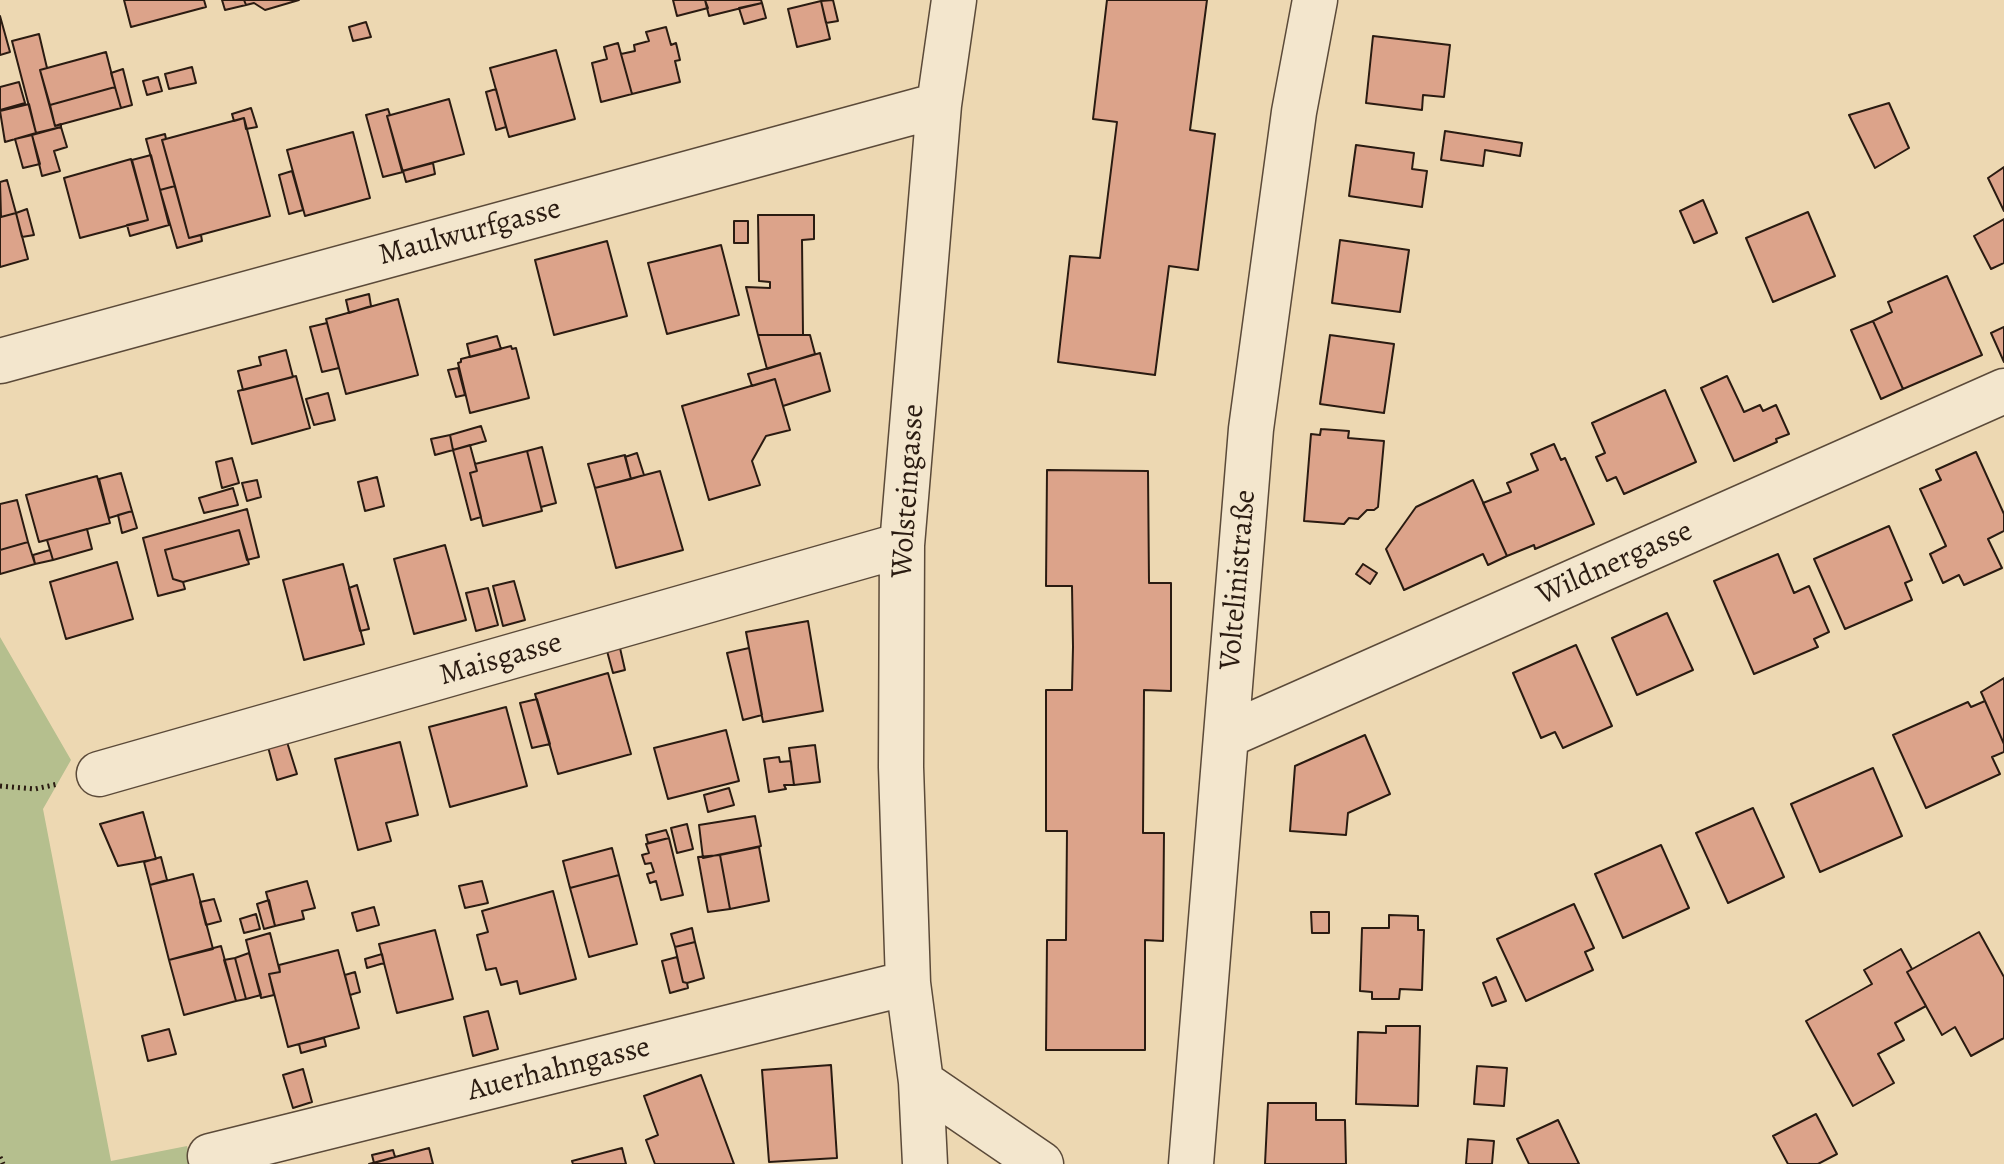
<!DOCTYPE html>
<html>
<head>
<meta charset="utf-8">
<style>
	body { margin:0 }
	canvas { display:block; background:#edd8b2 }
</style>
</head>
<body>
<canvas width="2004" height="1164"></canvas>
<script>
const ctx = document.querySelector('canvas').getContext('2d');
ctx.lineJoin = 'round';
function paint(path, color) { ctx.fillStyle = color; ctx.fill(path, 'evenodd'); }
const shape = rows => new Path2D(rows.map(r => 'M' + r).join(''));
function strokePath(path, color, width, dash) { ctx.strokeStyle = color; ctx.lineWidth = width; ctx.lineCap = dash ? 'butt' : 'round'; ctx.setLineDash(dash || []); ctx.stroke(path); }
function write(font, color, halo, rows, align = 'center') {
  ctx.font = font + ' Alegreya,serif'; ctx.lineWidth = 6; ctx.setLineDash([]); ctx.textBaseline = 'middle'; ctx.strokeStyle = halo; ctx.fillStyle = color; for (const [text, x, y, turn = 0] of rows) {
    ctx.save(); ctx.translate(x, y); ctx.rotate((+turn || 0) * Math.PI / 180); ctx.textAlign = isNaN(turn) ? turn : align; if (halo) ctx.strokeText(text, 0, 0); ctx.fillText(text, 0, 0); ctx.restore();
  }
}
paint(shape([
	[0,637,71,760,43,809,111,1161,187,1146,192,1164,0,1164]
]), '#b5bf8e');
const building = shape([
	[124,0,204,0,206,7,131,27,124,0],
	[222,0,244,0,246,5,225,10,222,0],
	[244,0,299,0,265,10,254,3,246,5,244,0],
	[673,0,705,0,708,8,677,16,673,0],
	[705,0,761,0,762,3,709,16,705,0],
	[833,0,838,21,826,23,821,1,833,0],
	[1107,0,1207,0,1190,130,1215,134,1198,270,1169,266,1155,375,1058,362,1070,256,1100,258,1117,122,1093,119,1107,0],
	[821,1,830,39,797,47,788,9,821,1],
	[762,3,766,18,744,24,739,8,762,3],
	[0,16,10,52,0,55,0,16],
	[366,22,371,37,353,41,349,27,366,22],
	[666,27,671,45,676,43,680,60,675,61,680,82,632,94,621,54,635,51,634,45,649,41,646,32,666,27],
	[39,34,47,68,40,70,55,126,61,124,61,127,36,133,12,41,39,34],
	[1373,36,1450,45,1444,97,1423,95,1422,110,1366,103,1373,36],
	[618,43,632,94,601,102,592,63,607,59,604,47,618,43],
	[556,50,575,119,509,137,490,68,556,50],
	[106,52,115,87,50,105,40,70,106,52],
	[192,67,196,83,169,89,165,74,192,67],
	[123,69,132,105,121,108,111,73,123,69],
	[158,77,162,91,147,95,143,81,158,77],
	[19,82,25,103,0,110,0,87,19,82],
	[115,87,121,108,55,126,50,105,115,87],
	[496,89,506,127,496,130,486,92,496,89],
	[449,99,464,154,402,171,387,116,449,99],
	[1889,103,1909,148,1875,168,1849,115,1889,103],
	[29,104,36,133,5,142,0,111,29,104],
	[251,108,257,127,246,129,244,118,234,121,232,114,251,108],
	[388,109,390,115,387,116,403,172,383,177,366,115,388,109],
	[244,118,270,216,189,238,162,140,244,118],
	[61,127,67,147,54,151,60,171,42,176,32,135,61,127],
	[1445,131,1522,143,1520,156,1485,150,1483,166,1441,160,1445,131],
	[353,132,370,198,305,216,287,150,353,132],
	[165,134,166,139,162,140,175,186,160,190,146,139,165,134],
	[32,135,40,164,23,168,15,139,32,135],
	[1356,145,1414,153,1412,169,1427,171,1422,207,1349,196,1356,145],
	[151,155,169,225,130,236,127,225,148,220,132,160,151,155],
	[131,159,148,220,80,238,64,178,131,159],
	[433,163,435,174,406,182,403,171,433,163],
	[2004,167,2004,211,1988,178,2004,167],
	[292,171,303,210,289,214,279,175,292,171],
	[7,180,16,213,1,217,0,182,7,180],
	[175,186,189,238,201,235,202,241,177,248,160,190,175,186],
	[1703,200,1717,233,1694,243,1680,211,1703,200],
	[27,209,34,235,22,237,16,213,27,209],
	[1808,212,1835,276,1773,302,1746,238,1808,212],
	[0,213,1,217,16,213,28,259,0,267,0,213],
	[758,215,814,215,814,239,802,240,803,335,758,335,746,287,770,288,770,282,759,281,758,215],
	[2004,219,2004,263,1991,269,1974,236,2004,219],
	[734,221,748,221,748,243,734,243,734,221],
	[1340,240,1409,250,1400,312,1332,303,1340,240],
	[607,241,627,316,554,335,535,260,607,241],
	[721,245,739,315,667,334,648,263,721,245],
	[1947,276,1982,355,1903,389,1873,321,1892,312,1888,302,1947,276],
	[369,294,371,306,349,313,346,300,369,294],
	[398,299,418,375,346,394,326,319,398,299],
	[1873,321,1903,389,1881,399,1851,330,1873,321],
	[327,323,339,368,322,372,310,327,327,323],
	[2004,327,2004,362,1991,333,2004,327],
	[758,335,810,335,815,354,767,369,758,335],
	[1330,335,1394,344,1384,413,1320,404,1330,335],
	[497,336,501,349,470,357,467,344,497,336],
	[511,346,512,349,516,348,529,398,470,413,458,363,461,362,461,359,511,346],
	[286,350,293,377,243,390,238,371,261,365,259,357,286,350],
	[820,353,830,391,783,406,775,379,752,386,748,374,820,353],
	[458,368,465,395,456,397,448,370,458,368],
	[296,376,310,428,252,444,238,391,296,376],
	[1727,376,1744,412,1760,405,1763,411,1776,405,1789,434,1776,439,1777,442,1734,461,1701,388,1727,376],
	[775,379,790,430,766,436,752,461,760,485,709,500,682,406,775,379],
	[1665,390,1696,462,1624,494,1616,477,1607,481,1596,457,1605,453,1592,423,1665,390],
	[328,393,335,420,314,425,306,399,328,393],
	[481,426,486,441,453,450,450,435,481,426],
	[1321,429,1349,431,1348,438,1384,441,1378,507,1374,510,1367,510,1358,519,1349,518,1344,524,1304,521,1311,434,1320,435,1321,429],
	[450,435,453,450,435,455,431,439,450,435],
	[1554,444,1561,460,1565,458,1594,524,1535,549,1534,545,1507,556,1483,503,1511,492,1507,483,1538,470,1531,454,1554,444],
	[470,445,477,471,470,473,481,517,471,520,453,450,470,445],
	[542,447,556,503,541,507,527,451,542,447],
	[527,451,542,511,483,526,470,473,477,471,475,464,527,451],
	[1976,452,2004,514,2004,531,1988,539,2002,568,1964,585,1959,575,1943,583,1930,554,1946,546,1920,489,1941,480,1936,470,1976,452],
	[637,453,644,475,631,479,625,457,637,453],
	[625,455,631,479,595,488,588,464,625,455],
	[232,458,239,483,222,488,216,462,232,458],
	[1047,470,1148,471,1149,583,1171,583,1171,691,1144,690,1143,833,1164,833,1163,941,1145,940,1145,1050,1046,1050,1047,940,1066,940,1067,831,1046,831,1046,690,1072,690,1073,647,1072,586,1046,586,1047,470],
	[660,471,683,550,616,568,595,488,660,471],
	[121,473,132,511,109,518,99,479,121,473],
	[97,476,110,523,39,542,26,495,97,476],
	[377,477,384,506,365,511,358,482,377,477],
	[257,480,261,497,247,501,242,483,257,480],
	[1473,480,1507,556,1488,565,1483,554,1404,590,1386,549,1416,507,1473,480],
	[233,488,238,505,204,513,199,498,233,488],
	[17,500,28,542,0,550,0,504,17,500],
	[247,509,259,557,247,560,239,530,165,550,173,579,183,582,185,589,158,596,143,538,247,509],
	[132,511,137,528,122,533,118,515,132,511],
	[1889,526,1912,580,1905,583,1912,600,1845,629,1814,559,1889,526],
	[87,529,92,549,53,560,47,540,87,529],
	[239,530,249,564,183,582,173,579,165,550,239,530],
	[28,542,35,564,0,574,0,550,28,542],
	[445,545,466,620,414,634,394,559,445,545],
	[50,550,53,560,35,564,33,555,50,550],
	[1778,554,1794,593,1809,586,1829,632,1814,639,1818,647,1754,674,1714,581,1778,554],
	[117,562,133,619,66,639,50,582,117,562],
	[343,564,364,644,304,660,283,580,343,564],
	[1363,564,1377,573,1370,584,1356,574,1363,564],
	[514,581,525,620,503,626,493,586,514,581],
	[357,585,369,629,360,631,349,588,357,585],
	[488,588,498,625,476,631,466,593,488,588],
	[1667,613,1693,670,1637,695,1612,638,1667,613],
	[808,621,823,711,763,722,746,632,808,621],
	[1576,645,1612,726,1563,748,1555,732,1541,738,1513,673,1576,645],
	[620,648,625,670,613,673,607,651,620,648],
	[749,648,762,715,743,720,727,653,749,648],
	[608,673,631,754,558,774,535,694,608,673],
	[2004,678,2004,744,1981,692,2004,678],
	[537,699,550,744,532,748,520,703,537,699],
	[1985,701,2004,744,2004,752,1992,757,2000,774,1926,808,1893,735,1968,702,1971,707,1985,701],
	[506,707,527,786,450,807,429,727,506,707],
	[726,730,739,781,668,799,654,748,726,730],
	[1365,735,1390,794,1348,813,1346,835,1290,831,1295,766,1365,735],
	[287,742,297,774,277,780,268,747,287,742],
	[400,742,418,815,386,823,391,841,358,850,335,759,400,742],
	[815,745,820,782,794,785,789,748,815,745],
	[779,757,780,762,791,761,794,785,784,785,786,789,769,792,764,759,779,757],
	[1873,768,1902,836,1820,872,1791,804,1873,768],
	[729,788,734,805,708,812,704,795,729,788],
	[1753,808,1784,877,1728,903,1696,833,1753,808],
	[143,812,156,859,118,866,100,824,143,812],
	[755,816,761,846,703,858,699,825,755,816],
	[687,824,693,849,677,853,671,828,687,824],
	[666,830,669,838,648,843,646,835,666,830],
	[669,838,683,895,661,900,656,881,650,883,647,874,654,872,651,863,645,864,642,855,649,853,646,844,669,838],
	[1661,845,1689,908,1623,938,1595,874,1661,845],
	[759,847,769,901,730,909,720,855,759,847],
	[612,848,619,875,570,888,563,861,612,848],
	[720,855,730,909,708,912,698,857,720,855],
	[161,857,167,880,150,885,144,862,161,857],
	[193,874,213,949,169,960,150,885,193,874],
	[619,875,637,944,589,957,570,888,619,875],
	[307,881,315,908,302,911,304,919,275,926,266,892,307,881],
	[482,881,488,903,465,908,459,886,482,881],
	[553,891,576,979,520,994,517,981,501,985,496,968,486,970,477,935,488,932,482,911,553,891],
	[214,899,221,921,206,925,200,902,214,899],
	[269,900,275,926,264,929,257,904,269,900],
	[1574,904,1594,948,1585,952,1593,970,1526,1001,1497,939,1574,904],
	[374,907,379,925,357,931,352,913,374,907],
	[1311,912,1329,912,1329,933,1312,933,1311,912],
	[256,914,260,929,244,933,240,919,256,914],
	[1389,915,1418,916,1418,930,1424,930,1422,990,1400,989,1399,999,1372,999,1372,992,1360,991,1362,928,1389,928,1389,915],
	[692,928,695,942,675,947,671,934,692,928],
	[435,930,453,999,397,1013,379,944,435,930],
	[1979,932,2004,977,2004,1038,1971,1056,1955,1027,1942,1035,1907,972,1979,932],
	[270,933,280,972,269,974,274,995,261,998,246,940,270,933],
	[695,942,704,978,687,983,683,982,675,947,695,942],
	[221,946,236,1001,184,1015,169,960,221,946],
	[1901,949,1912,969,1907,972,1926,1006,1895,1023,1904,1040,1878,1054,1894,1083,1853,1106,1806,1021,1872,984,1864,970,1901,949],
	[338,950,359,1028,288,1047,269,974,280,972,279,965,338,950],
	[249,953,261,995,246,999,235,958,249,953],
	[382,954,384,963,367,968,365,959,382,954],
	[677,957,683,982,687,983,688,988,670,993,662,961,677,957],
	[235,958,246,999,236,1001,224,960,235,958],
	[355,972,360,992,350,995,345,975,355,972],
	[1496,977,1506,1001,1492,1006,1483,983,1496,977],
	[488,1011,498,1049,473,1056,464,1017,488,1011],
	[1386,1026,1420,1026,1418,1106,1356,1104,1358,1032,1386,1033,1386,1026],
	[169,1029,176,1054,148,1061,142,1036,169,1029],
	[324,1038,326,1046,301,1053,299,1044,324,1038],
	[831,1065,837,1158,769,1162,762,1070,831,1065],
	[1477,1066,1507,1068,1504,1106,1474,1104,1477,1066],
	[303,1069,312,1102,293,1108,283,1075,303,1069],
	[701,1075,734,1164,655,1164,646,1140,658,1135,644,1096,701,1075],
	[1268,1103,1316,1103,1316,1120,1345,1120,1346,1164,1265,1164,1268,1103],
	[1816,1114,1837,1154,1818,1164,1788,1164,1773,1136,1816,1114],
	[1558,1120,1579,1164,1529,1164,1517,1139,1558,1120],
	[1468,1139,1494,1141,1492,1164,1466,1164,1468,1139],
	[429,1148,433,1164,369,1164,395,1157,429,1148],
	[622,1148,626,1164,573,1164,572,1161,622,1148],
	[393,1150,395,1157,374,1163,372,1155,393,1150]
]);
paint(building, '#dca38a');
strokePath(building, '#2a1b11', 2);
const minor = shape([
	[0,361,939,105],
	[1226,736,2004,391],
	[99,774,902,545],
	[921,1082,1041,1164],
	[210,1156,908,983],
	[925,1164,921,1082,908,983,901,767,902,545,939,105,954,0],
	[1191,1164,1251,429,1294,112,1315,0]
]);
strokePath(minor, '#5b4a39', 47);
strokePath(shape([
	[0,786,35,789,58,784],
	[0,1157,3,1164]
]), '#2a1b11', 5, [2, 4]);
strokePath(minor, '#f3e6cd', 44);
write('30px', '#2a1b11', '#f3e6cd', [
	["Maulwurfgasse",470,233,-15],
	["Wolsteingasse",909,491,-86],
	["Wildnergasse",1615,564,-24],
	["Voltelinistraße",1239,580,-85],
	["Maisgasse",501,660,-16],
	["Auerhahngasse",559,1070,-14]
]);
</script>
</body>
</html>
